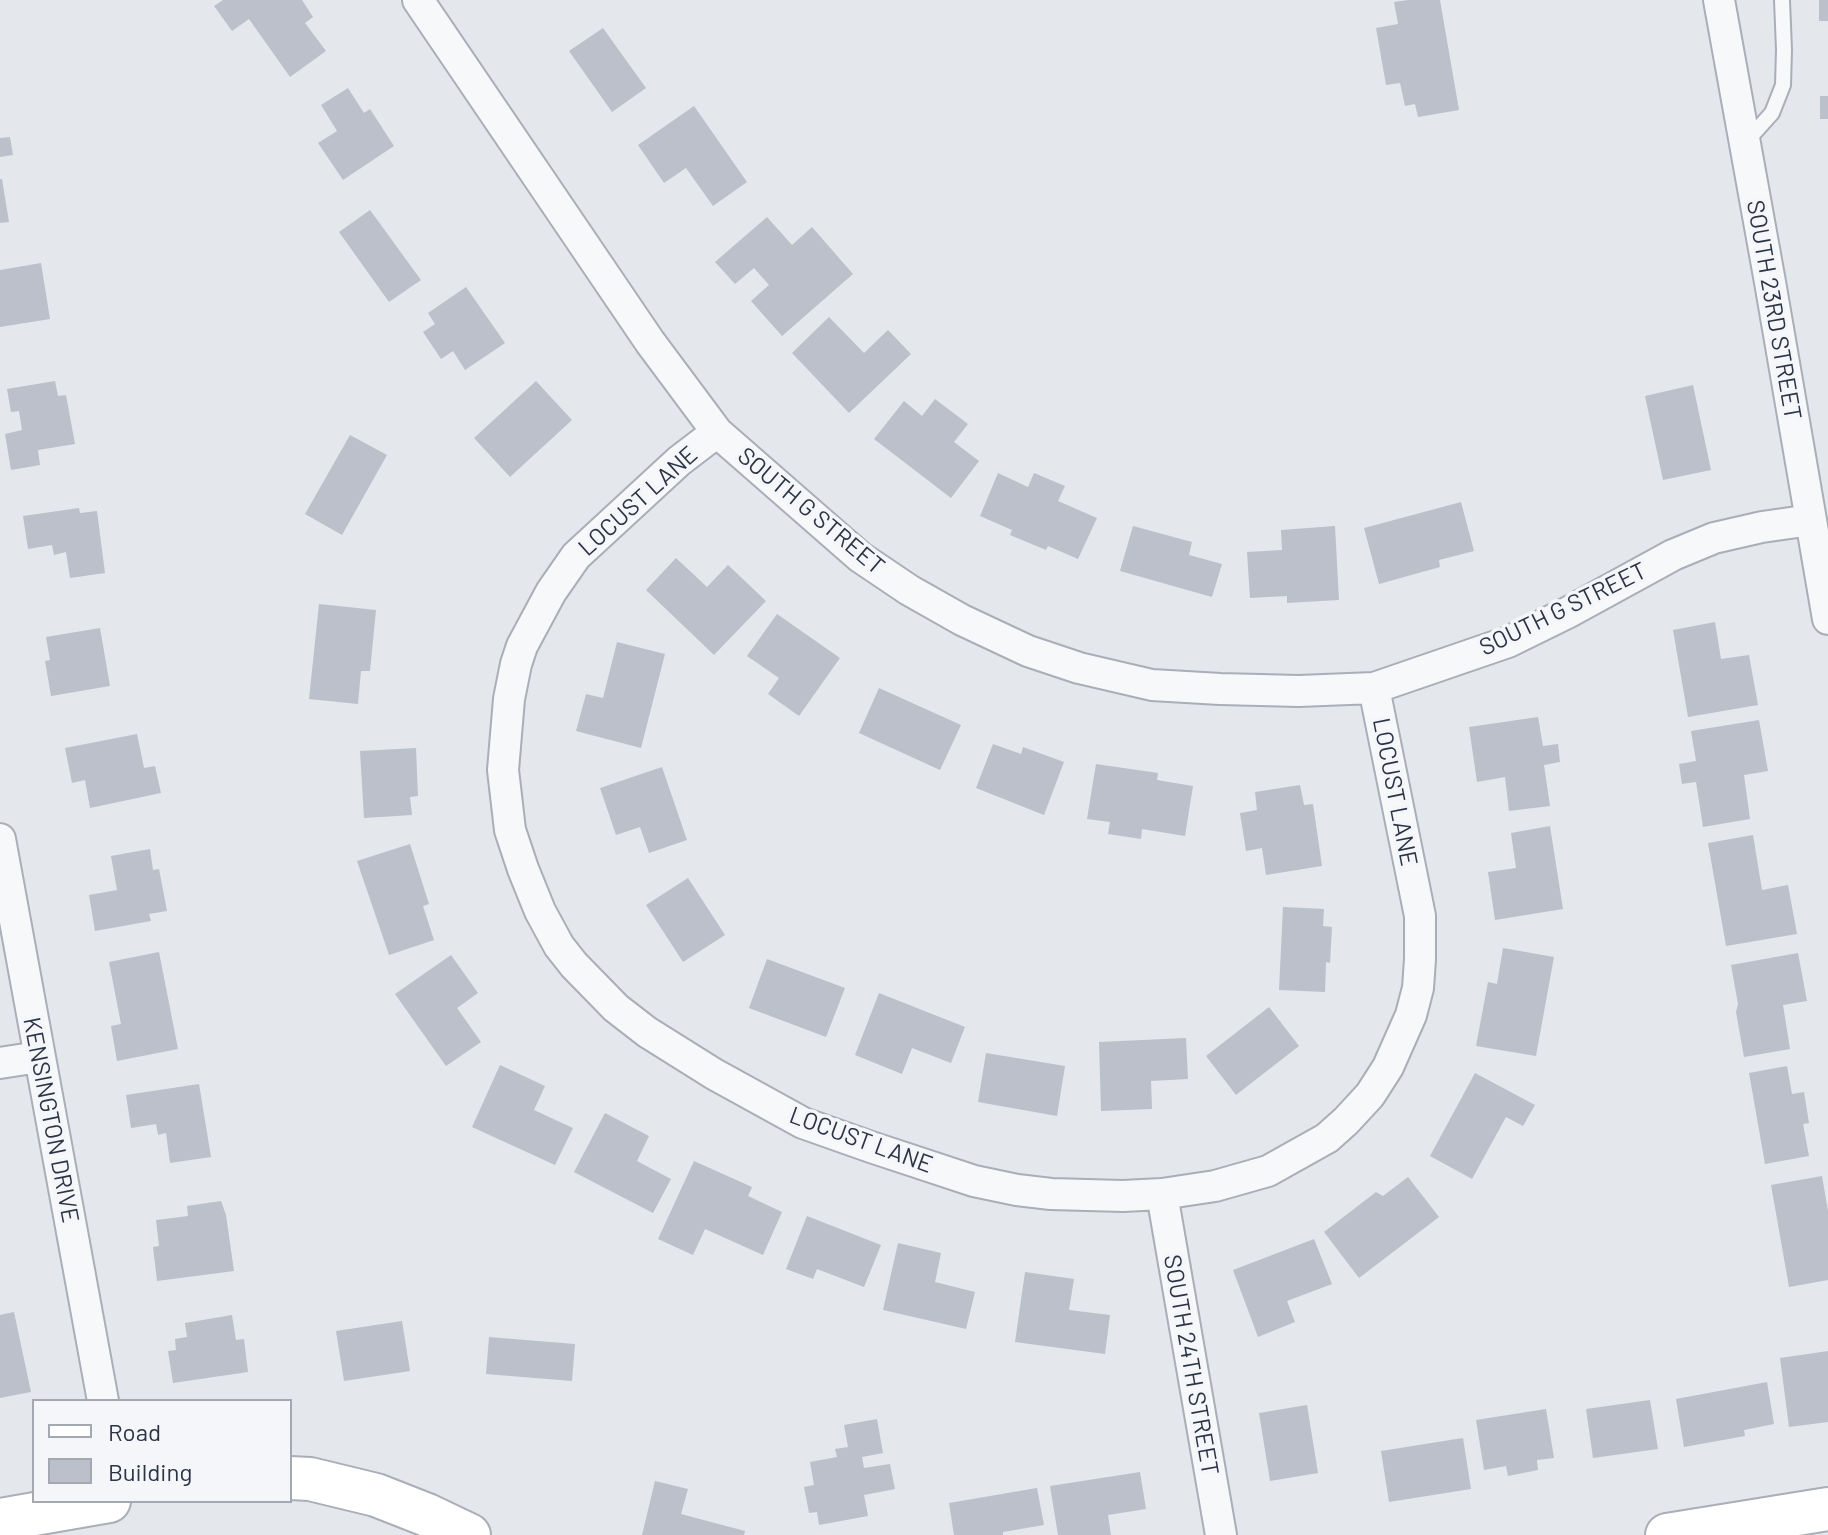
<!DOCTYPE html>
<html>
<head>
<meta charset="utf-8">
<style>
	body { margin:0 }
	#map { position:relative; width:1828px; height:1535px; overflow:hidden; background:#e4e7ec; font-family:Barlow,sans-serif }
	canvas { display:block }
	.legend { position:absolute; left:32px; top:1399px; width:260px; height:104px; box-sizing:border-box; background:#f4f6f9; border:2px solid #a4a8b1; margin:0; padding:10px 14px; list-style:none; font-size:24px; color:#2b3445 }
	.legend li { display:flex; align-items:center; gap:16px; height:40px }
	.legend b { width:40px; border:2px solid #a4a8b1 }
</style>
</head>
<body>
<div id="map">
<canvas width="1828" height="1535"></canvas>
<ul class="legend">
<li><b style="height:10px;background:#fff"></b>Road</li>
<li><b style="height:22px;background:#bbc0ca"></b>Building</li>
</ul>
</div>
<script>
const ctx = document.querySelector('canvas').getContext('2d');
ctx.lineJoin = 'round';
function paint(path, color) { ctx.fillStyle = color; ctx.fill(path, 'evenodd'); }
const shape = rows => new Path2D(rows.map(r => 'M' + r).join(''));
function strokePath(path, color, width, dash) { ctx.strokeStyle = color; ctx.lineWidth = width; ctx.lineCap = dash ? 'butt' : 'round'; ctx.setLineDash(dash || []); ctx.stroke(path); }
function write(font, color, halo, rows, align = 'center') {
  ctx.font = font + ' Barlow,sans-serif'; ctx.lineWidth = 7; ctx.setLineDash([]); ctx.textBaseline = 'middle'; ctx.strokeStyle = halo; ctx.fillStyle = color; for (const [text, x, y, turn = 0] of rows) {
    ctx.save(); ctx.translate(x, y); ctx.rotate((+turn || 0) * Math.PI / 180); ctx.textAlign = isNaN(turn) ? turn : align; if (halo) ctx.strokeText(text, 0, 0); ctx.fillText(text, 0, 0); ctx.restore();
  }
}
paint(shape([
	[223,0,302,0,313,17,305,23,326,51,290,77,249,19,232,31,214,6],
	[1408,0,1440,0,1459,110,1418,117,1415,104,1405,106,1400,83,1386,85,1376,28,1398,24,1394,2],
	[1819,0,1828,0,1828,21,1819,21],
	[603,28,646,88,612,112,569,51],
	[348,88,364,113,370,109,394,146,343,180,318,143,337,131,321,105],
	[1820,96,1828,96,1828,119,1820,119],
	[694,106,747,182,713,206,686,168,664,183,638,145],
	[10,137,13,155,0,157,0,138],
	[0,179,2,179,9,222,0,223],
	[370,210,421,280,389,302,339,232],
	[767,217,792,245,812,227,853,274,782,336,751,301,769,285,754,268,735,284,715,262],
	[41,263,50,319,0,327,0,270],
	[466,287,505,343,465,370,453,351,441,359,423,332,435,324,428,313],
	[829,317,864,353,888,330,911,354,849,413,792,353],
	[55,381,58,396,66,395,75,444,38,450,40,465,11,470,5,434,22,430,19,411,11,412,7,389],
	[536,381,572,420,510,477,474,438],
	[1693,385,1711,470,1663,480,1645,396],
	[935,399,968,424,954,442,979,461,951,498,874,439,904,401,922,416],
	[350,435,387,455,342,535,305,514],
	[998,473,1028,487,1034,473,1065,486,1058,501,1097,518,1078,559,1048,546,1046,550,1010,535,1012,530,980,516],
	[1461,502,1474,551,1439,560,1440,567,1379,584,1364,528],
	[79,508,80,513,97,511,105,573,70,578,66,552,54,555,52,545,28,549,23,516],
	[1133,526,1192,542,1189,555,1222,564,1212,597,1120,571],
	[1335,526,1339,600,1287,603,1287,596,1250,598,1247,552,1282,550,1281,530],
	[676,558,707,587,728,565,766,601,714,655,646,590],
	[319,604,376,610,370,671,361,671,358,704,309,699],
	[777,614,840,658,799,716,768,694,779,678,747,656],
	[1715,622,1721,659,1749,655,1758,705,1688,717,1673,630],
	[100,628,110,686,51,696,45,661,50,660,46,637],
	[617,642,665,654,641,748,576,731,586,694,603,698],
	[879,688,961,725,940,770,859,733],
	[1538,717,1543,746,1558,744,1560,762,1544,765,1550,806,1509,811,1505,777,1477,782,1469,727],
	[1759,720,1768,771,1744,775,1750,819,1703,827,1696,782,1682,784,1679,764,1696,761,1691,731],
	[137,734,144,768,155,766,161,793,90,808,85,780,72,783,65,748],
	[993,744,1021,754,1023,747,1064,762,1044,815,976,788],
	[416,748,418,796,410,797,412,815,364,818,360,751],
	[1096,764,1158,773,1157,780,1193,786,1185,836,1142,829,1141,839,1108,834,1110,822,1087,819],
	[662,767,687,840,649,853,640,827,616,835,600,788],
	[1300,785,1304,805,1313,804,1322,866,1266,875,1262,848,1246,851,1240,813,1257,810,1255,792],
	[1550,826,1563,909,1495,920,1488,872,1516,868,1511,833],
	[1753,835,1762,890,1788,885,1797,934,1726,946,1708,843],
	[410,844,429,904,423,906,434,940,389,955,357,861],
	[150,849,153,870,159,869,167,911,149,914,151,921,95,931,89,895,117,890,111,856],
	[688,878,725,935,683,962,646,905],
	[1283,907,1324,909,1323,926,1332,927,1330,963,1326,962,1325,992,1279,990],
	[1503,948,1554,957,1536,1056,1476,1046,1488,982,1497,984],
	[159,952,178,1049,117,1061,111,1026,121,1024,109,962],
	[1798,953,1807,1001,1783,1005,1790,1049,1744,1057,1736,1012,1738,1004,1731,965],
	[451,955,478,993,457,1008,481,1042,446,1066,395,994],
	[767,959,845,988,826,1037,749,1008],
	[879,993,965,1027,951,1063,912,1048,902,1074,855,1055],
	[1269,1007,1299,1046,1236,1095,1206,1056],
	[1186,1038,1188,1079,1151,1081,1152,1109,1101,1111,1099,1042],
	[986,1053,1065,1066,1057,1116,978,1102],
	[500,1065,545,1086,534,1110,573,1128,555,1165,472,1127],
	[1787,1066,1792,1094,1804,1092,1809,1123,1803,1124,1809,1156,1765,1164,1749,1073],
	[1475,1073,1535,1105,1523,1126,1506,1117,1472,1179,1430,1156],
	[199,1084,211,1157,170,1163,166,1133,158,1135,156,1124,131,1128,126,1095],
	[605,1113,649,1136,637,1161,671,1179,653,1213,574,1172],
	[694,1161,752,1187,748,1196,782,1212,763,1255,705,1229,693,1255,658,1239],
	[1822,1176,1828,1211,1828,1280,1789,1287,1771,1185],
	[1408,1177,1439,1217,1359,1278,1324,1232,1376,1192,1383,1196],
	[221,1201,226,1215,234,1271,157,1281,153,1247,159,1246,156,1220,188,1216,187,1206],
	[807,1216,881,1245,864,1287,817,1269,813,1279,786,1269],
	[1314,1239,1332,1284,1287,1301,1295,1322,1258,1337,1233,1270],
	[898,1243,941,1253,935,1282,975,1292,966,1329,883,1310],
	[1025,1272,1074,1279,1069,1310,1110,1315,1105,1354,1015,1342],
	[14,1312,31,1392,0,1398,0,1315],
	[232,1315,236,1340,244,1339,248,1372,173,1383,168,1351,176,1350,175,1339,187,1337,185,1323],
	[402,1321,410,1371,344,1381,336,1331],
	[489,1337,575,1344,572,1381,486,1374],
	[1828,1351,1828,1422,1789,1427,1780,1358],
	[1767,1382,1774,1424,1744,1430,1745,1436,1684,1447,1676,1399],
	[1650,1400,1658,1449,1593,1458,1586,1409],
	[1307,1405,1318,1473,1270,1481,1259,1413],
	[1546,1409,1554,1458,1537,1460,1538,1470,1508,1476,1506,1466,1484,1470,1476,1420],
	[877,1419,883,1453,862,1457,864,1468,890,1464,895,1489,864,1495,868,1516,819,1525,817,1512,809,1513,804,1487,814,1485,810,1462,837,1457,835,1449,848,1447,844,1425],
	[1463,1438,1471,1489,1389,1502,1381,1451],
	[1140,1472,1146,1509,1108,1515,1111,1535,1058,1535,1050,1486],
	[655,1481,688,1489,681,1514,745,1531,744,1535,642,1535],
	[1037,1488,1044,1525,1003,1532,1003,1535,954,1535,949,1503]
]), '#bbc0ca');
const lane = shape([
	[1745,143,1772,113,1783,85,1784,50,1782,0]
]);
const street = shape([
	[418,0,650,342,717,432,860,557,909,590,962,620,1028,651,1079,668,1152,685,1220,689,1299,691,1374,688,1508,642,1567,613,1673,555,1714,538,1762,527,1811,520],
	[1719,0,1770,282,1828,619],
	[717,432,679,461,576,556,551,592,522,646,516,664,509,699,503,770,510,830,523,869,540,911,559,946,574,965,616,1008,647,1032,714,1074,803,1123,871,1147,974,1181,1017,1190,1051,1194,1123,1196,1162,1194,1215,1186,1268,1171,1327,1138,1346,1121,1370,1095,1388,1067,1411,1015,1418,988,1420,959,1420,916,1374,688],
	[0,839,103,1401],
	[0,1063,39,1057],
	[1162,1194,1221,1535]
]);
const secondary = shape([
	[290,1478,310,1479,376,1495,427,1515,469,1535],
	[0,1520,109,1501],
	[1667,1535,1828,1509]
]);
strokePath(lane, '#a9aeb7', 18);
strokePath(street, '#a9aeb7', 34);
strokePath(secondary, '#a9aeb7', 46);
strokePath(lane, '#f7f8fa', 14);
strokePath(street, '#f7f8fa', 30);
strokePath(secondary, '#fff', 42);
write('24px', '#2b3445', '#f4f6f9', [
	["SOUTH 23RD STREET",1774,310,80],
	["LOCUST LANE",638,501,-42],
	["SOUTH G STREET",811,511,40],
	["SOUTH G STREET",1563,609,-26],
	["LOCUST LANE",1395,792,79],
	["KENSINGTON DRIVE",51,1120,79],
	["LOCUST LANE",861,1140,20],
	["SOUTH 24TH STREET",1191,1365,80]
]);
</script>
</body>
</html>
